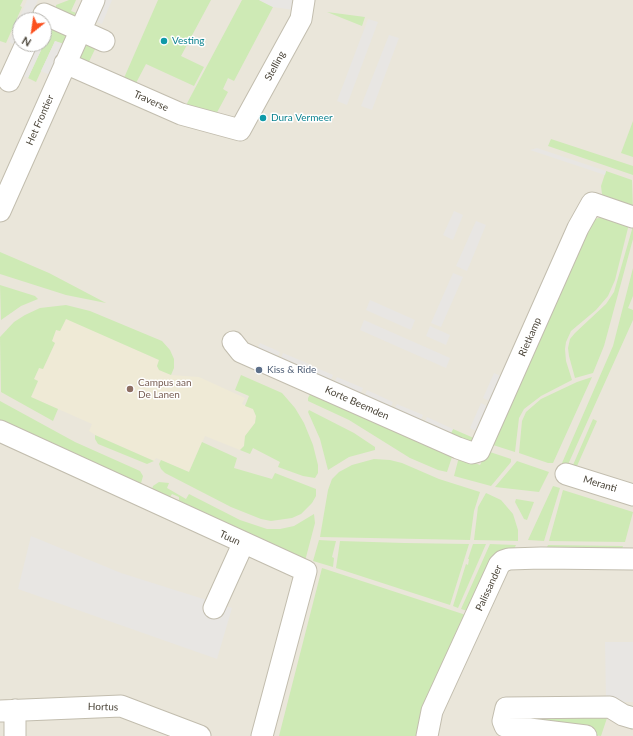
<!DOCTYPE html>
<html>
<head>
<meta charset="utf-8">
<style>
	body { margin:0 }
	#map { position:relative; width:633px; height:736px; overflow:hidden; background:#f6f4ec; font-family:Lato,sans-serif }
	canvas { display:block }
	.north { position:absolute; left:12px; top:12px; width:40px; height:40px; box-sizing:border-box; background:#fff; border:1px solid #b7b5b0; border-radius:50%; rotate:210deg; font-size:11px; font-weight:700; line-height:16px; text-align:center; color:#4b4539 }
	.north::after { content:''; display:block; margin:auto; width:14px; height:18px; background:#fb501e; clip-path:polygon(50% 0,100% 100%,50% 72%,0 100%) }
</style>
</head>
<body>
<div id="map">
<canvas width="633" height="736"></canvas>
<div class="north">N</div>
</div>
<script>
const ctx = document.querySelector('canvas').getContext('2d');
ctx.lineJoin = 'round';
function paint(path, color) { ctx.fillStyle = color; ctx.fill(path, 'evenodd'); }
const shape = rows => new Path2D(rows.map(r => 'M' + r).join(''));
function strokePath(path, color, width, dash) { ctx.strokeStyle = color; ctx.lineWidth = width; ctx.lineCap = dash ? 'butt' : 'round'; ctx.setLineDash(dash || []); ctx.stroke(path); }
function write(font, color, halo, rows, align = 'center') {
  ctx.font = font + ' Lato,sans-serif'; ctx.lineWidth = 3; ctx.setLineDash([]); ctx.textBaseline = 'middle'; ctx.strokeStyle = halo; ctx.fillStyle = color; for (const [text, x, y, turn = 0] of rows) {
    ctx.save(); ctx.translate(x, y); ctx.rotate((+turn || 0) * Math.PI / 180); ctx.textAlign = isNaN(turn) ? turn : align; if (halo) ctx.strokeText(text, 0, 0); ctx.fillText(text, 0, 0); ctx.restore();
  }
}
paint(shape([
	[0,0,633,0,633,736,0,736],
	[20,20,44,20,44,44,20,44]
]), '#eae6da');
paint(shape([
	[66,318,159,360,157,366,159,370,171,375,199,377,245,398,242,404,253,409,256,416,255,423,246,436,244,446,240,450,205,436,189,472,156,458,154,461,95,435,89,431,92,424,31,397,38,381,34,379,39,368,43,369,55,343,51,341,56,330,60,331]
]), '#efead6');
paint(shape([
	[0,0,23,0,20,6,22,7,6,43,0,41],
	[69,0,76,0,71,11,79,14,77,18,56,8,56,5],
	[158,0,211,0,181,56,204,67,194,86,146,64,136,83,124,78],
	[242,0,259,0,273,7,234,81,228,78,223,89,228,92,214,118,184,109],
	[327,12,365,17,362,26],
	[44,25,65,34,66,40,63,44,55,41,36,82,28,78,47,37,44,36],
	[87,44,96,47,86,68,75,62,84,45],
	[633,121,633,157,621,153],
	[551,139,633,166,633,175,548,146],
	[606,171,632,180,633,212,605,200,602,194,601,186],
	[601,217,629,224,615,280,608,296,596,310,571,331,566,342,565,349,566,361,572,380,541,396,524,409,519,418,515,452,490,444,593,220],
	[633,226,633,239,604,346,593,373,575,378,569,356,568,348,570,339,575,333,606,304,614,292],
	[0,252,49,273,106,303,66,295,0,274],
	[633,268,633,296,628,308,633,310,633,320,566,469,562,463,613,346],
	[0,285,35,296,38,299,21,306,1,320],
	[66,305,90,311,162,341,170,350,174,359,174,368,171,375,159,370,157,366,159,360,66,319,60,331,56,330,52,341,55,343,43,369,39,368,34,379,38,381,31,397,58,409,53,421,1,392,0,337,14,322,25,315,40,308],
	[241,375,282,393,295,408,304,423,313,445,318,465,318,473,315,478,303,476,278,467,280,462,253,448,250,454,240,450,244,446,245,436,255,423,256,416,253,409,245,406,249,396,235,390],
	[592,377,553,463,548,463,519,453,522,421,526,412,541,399,577,382],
	[312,391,453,454,447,472,438,470,410,458,349,420,308,401,308,398],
	[0,401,75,442,140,471,143,476,140,487,0,424],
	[309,410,354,433,375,447,375,450,349,457,328,470,320,439,308,412],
	[593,419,597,421,577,466,573,465],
	[453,429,476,439,472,442,449,437],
	[95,435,154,461,147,464,98,444,95,439],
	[202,442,237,458,234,468,272,479,275,473,316,489,316,496,312,503,301,514,292,518,271,521,261,519,231,507,165,473,161,469,159,464,161,460,189,472],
	[487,451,511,459,511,462,491,486,454,476,459,457,480,465],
	[374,459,390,460,402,463,439,479,480,492,474,511,470,540,320,537,328,490,332,479,339,472,352,465],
	[517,461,549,472,539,492,495,487],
	[159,482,169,483,167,488,186,499,189,494,240,520,267,529,280,529,294,526,314,514,315,523,305,561,179,501,179,497,172,494,170,497,152,489,153,486],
	[553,486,560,488,544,541,528,540],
	[563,490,633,512,625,542,549,541],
	[486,493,501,500,513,514,518,530,518,541,474,540,478,507],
	[516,499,534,502,527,520,524,519,515,502],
	[319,540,336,541,332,557,334,558,333,567,313,561],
	[340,541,404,543,469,544,450,605,336,568],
	[473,544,486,544,458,608,453,606,466,564,468,565,469,559,468,559],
	[490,544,516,545,513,551,498,552,471,612,461,609],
	[548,545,623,546,621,553,545,551],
	[322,568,469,616,423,736,279,736],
	[507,711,609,712,601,736,506,723]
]), '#ceeab5');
paint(shape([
	[27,0,38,0,29,20,20,20,20,40,17,46,9,42],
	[102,0,112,0,102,24,94,21],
	[259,0,296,0,294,10,273,7],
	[368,19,378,22,347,105,337,101],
	[389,35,399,38,372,110,361,106],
	[55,41,64,44,50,75,41,71],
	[33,44,44,44,28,78,19,73],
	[537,148,606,171,605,175,530,150],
	[454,211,463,215,453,240,443,235],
	[476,221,486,225,467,271,456,266],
	[453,273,463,277,441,327,431,323],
	[370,300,415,320,411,330,366,310],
	[364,320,450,358,446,368,360,330],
	[430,326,450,335,446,345,426,336],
	[260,343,280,352,276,360,256,351],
	[283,353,309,364,305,373,279,362],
	[312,366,333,375,329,384,309,375],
	[494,373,505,378,494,403,483,398],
	[337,377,363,388,359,397,333,385],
	[367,390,393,402,389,410,363,399],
	[481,403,491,408,480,433,470,428],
	[397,404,423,415,419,424,393,412],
	[427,417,453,429,449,437,423,426],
	[31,536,121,573,232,608,217,659,18,589],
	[605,642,633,642,633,702,606,702]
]), '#e8e6e3');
const minor = shape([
	[44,14,104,41],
	[65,63,181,114,240,130,301,19,304,0],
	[9,81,26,44],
	[0,211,94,0],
	[233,342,241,352,458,448,472,453,479,451,578,228,592,203,633,217],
	[0,431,306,571,262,736],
	[566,474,633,495],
	[214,608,243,544],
	[15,710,15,736],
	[0,711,121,706,200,736],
	[427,736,432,711,499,565,503,561,509,559,541,558,633,559],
	[586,736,505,726,503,721,506,708,610,707,623,715,633,718]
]);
strokePath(minor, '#c2bdae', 23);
strokePath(minor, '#fff', 21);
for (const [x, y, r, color] of [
	[164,41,4,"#0f9aa8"],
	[263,118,4,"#0f9aa8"],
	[259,370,4,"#5c6f8a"],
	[130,389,4,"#8d6e63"]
]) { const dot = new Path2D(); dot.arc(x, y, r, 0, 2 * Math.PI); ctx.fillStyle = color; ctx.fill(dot); strokePath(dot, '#fff', 1.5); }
write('10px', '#0d838f', '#fff', [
	["Vesting",172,41],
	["Dura Vermeer",271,118]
], 'left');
write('10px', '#4b4539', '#fff', [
	["Stelling",275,66,-62],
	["Traverse",151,101,24],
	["Het Frontier",40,120,-66],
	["Rietkamp",530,337,-66],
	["Korte Beemden",357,403,24],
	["Meranti",600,484,17],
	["Tuun",230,538,25],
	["Palissander",489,588,-65],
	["Hortus",103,707,1]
]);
write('10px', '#4e5e75', '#fff', [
	["Kiss & Ride",267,370]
], 'left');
write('10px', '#785e54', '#fff', [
	["Campus aan",138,383],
	["De Lanen",138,395]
], 'left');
</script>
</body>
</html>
